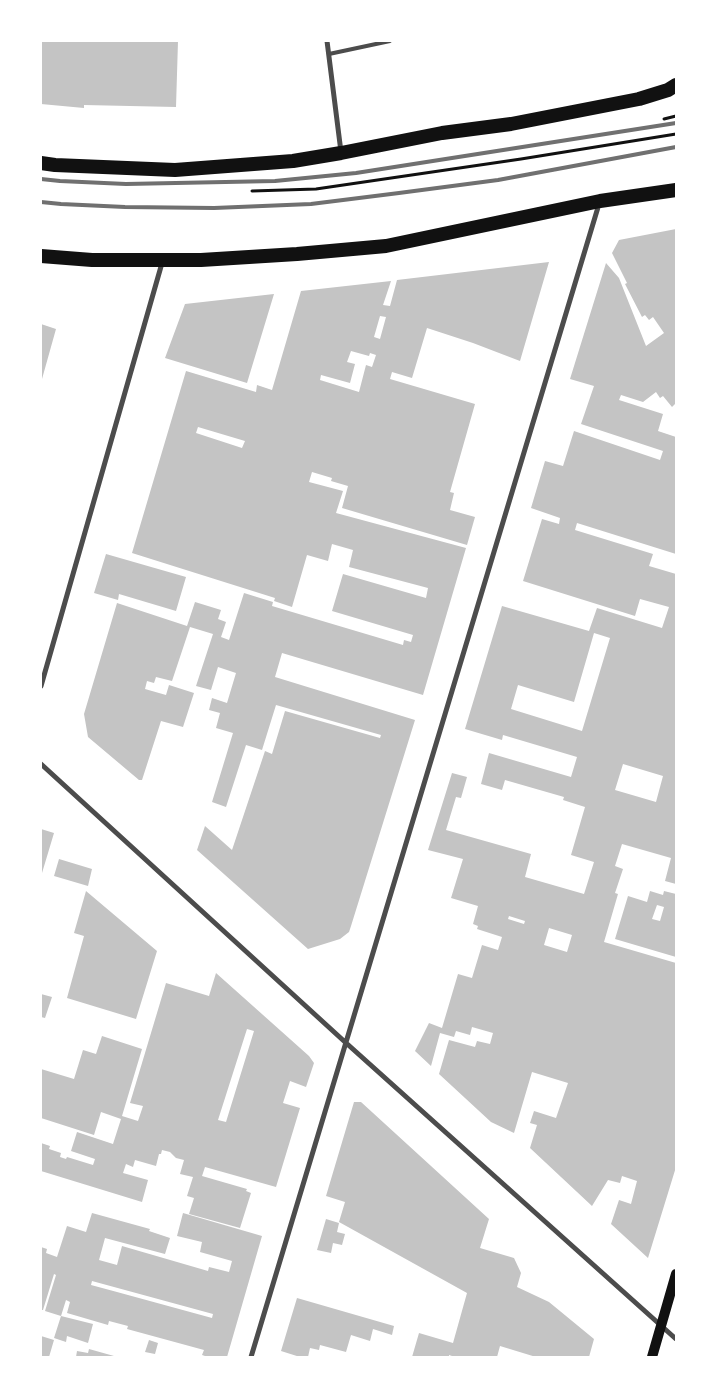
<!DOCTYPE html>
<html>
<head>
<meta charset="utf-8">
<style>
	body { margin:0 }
	#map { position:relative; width:717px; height:1398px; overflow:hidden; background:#fff; font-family:"PT Sans Narrow",sans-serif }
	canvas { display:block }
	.frame { position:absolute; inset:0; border:42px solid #fff; pointer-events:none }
</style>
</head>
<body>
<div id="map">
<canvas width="717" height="1398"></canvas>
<div class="frame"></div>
</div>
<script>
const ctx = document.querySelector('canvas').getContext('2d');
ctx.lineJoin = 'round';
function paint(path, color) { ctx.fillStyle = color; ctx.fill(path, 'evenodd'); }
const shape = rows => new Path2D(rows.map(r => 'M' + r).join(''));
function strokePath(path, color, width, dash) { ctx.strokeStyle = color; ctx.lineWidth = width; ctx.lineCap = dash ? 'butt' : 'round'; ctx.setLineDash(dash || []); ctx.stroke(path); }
paint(shape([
	[41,41,178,41,176,107,84,105,84,108,41,104],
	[676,229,676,403,672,407,663,396,660,398,656,392,643,402,621,395,619,400,663,414,658,431,676,437,676,554,577,523,575,530,653,554,649,566,676,574,676,884,665,881,671,858,622,844,615,866,623,869,615,893,618,894,604,942,676,963,676,1167,648,1258,611,1224,619,1200,631,1204,637,1181,622,1176,620,1183,608,1180,592,1206,530,1148,537,1125,530,1123,534,1111,556,1118,568,1083,532,1072,514,1133,491,1122,439,1074,449,1040,475,1047,477,1041,490,1044,493,1033,472,1027,470,1035,456,1031,454,1037,440,1033,431,1066,415,1051,429,1023,442,1028,458,974,472,978,482,945,498,950,502,937,477,929,478,926,473,924,478,906,451,898,463,859,428,850,452,773,467,777,461,798,456,797,446,830,531,854,525,877,584,894,585,891,594,862,571,855,585,807,563,800,564,797,505,780,502,790,481,784,489,753,571,777,577,757,503,735,502,740,465,729,502,606,589,631,597,608,662,628,669,607,640,599,635,616,523,581,542,519,559,524,560,518,531,508,545,461,563,466,574,431,660,460,663,451,581,424,594,386,570,379,606,263,619,278,646,346,664,333,653,317,649,320,645,315,642,317,625,284,627,283,612,253,619,240],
	[594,633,610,638,582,731,511,709,518,685,574,702],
	[623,764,663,776,656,802,615,790],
	[509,916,525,921,524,924,508,919],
	[549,928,572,935,567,952,544,945],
	[549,262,520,361,473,343,427,328,412,378,392,372,390,379,475,404,450,492,454,493,450,510,475,517,467,545,342,508,348,486,331,481,332,478,312,472,309,482,343,491,336,513,466,548,423,695,282,653,275,677,415,720,351,926,349,932,340,939,308,949,197,850,205,826,232,850,265,751,272,754,285,711,380,738,381,735,276,705,262,750,246,745,226,807,212,802,233,733,216,728,220,713,209,710,212,698,227,703,236,673,218,667,211,690,196,686,213,634,190,627,172,681,156,677,154,683,147,681,145,689,166,695,169,685,194,693,183,727,161,721,142,780,139,780,88,737,84,714,117,603,187,626,195,602,221,610,218,619,226,622,221,637,229,640,244,593,273,602,272,606,403,645,404,640,411,642,413,635,332,611,343,574,426,598,428,588,349,567,353,550,332,544,328,561,307,555,292,607,274,601,275,598,132,553,186,371,256,392,257,385,272,390,301,291,391,281,383,305,390,306,397,280],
	[380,316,386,317,380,339,374,337],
	[351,351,369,356,370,353,376,355,372,367,366,365,359,392,320,380,321,375,350,383,355,364,347,362],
	[198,427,245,441,242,448,196,433],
	[274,294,247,383,165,358,185,304],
	[41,324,56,329,42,379,41,379],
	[106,554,186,577,176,611,119,594,118,600,94,593],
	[41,829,54,833,42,873,41,873],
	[59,859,92,869,88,886,54,876],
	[86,891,157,951,136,1019,67,998,84,936,74,933],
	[650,891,663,895,664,891,676,894,676,957,615,939,628,896,647,902],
	[657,905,664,907,660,921,652,919],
	[216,973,309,1056,314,1063,306,1087,290,1081,283,1103,300,1108,276,1187,205,1167,202,1176,247,1189,246,1191,251,1193,240,1228,189,1214,194,1198,187,1196,193,1177,180,1174,184,1160,176,1158,170,1152,162,1150,161,1154,159,1154,156,1166,135,1160,133,1167,126,1164,123,1173,148,1180,142,1202,41,1171,41,1143,50,1146,49,1149,61,1153,60,1157,66,1159,67,1157,93,1165,95,1159,71,1151,77,1132,113,1144,121,1119,101,1112,94,1135,41,1118,41,1069,74,1079,83,1050,96,1054,102,1036,142,1049,122,1116,138,1121,143,1106,130,1103,166,983,209,996],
	[247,1029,254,1031,226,1122,218,1120],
	[41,994,52,997,45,1018,41,1017],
	[354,1102,361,1102,489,1219,480,1248,514,1258,521,1273,517,1287,549,1302,594,1339,589,1357,536,1357,500,1346,497,1357,455,1357,449,1355,449,1357,412,1357,419,1333,453,1343,467,1293,339,1222,345,1202,326,1196],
	[92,1213,150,1229,149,1231,170,1238,165,1254,105,1238,99,1260,117,1265,122,1246,208,1271,209,1267,229,1272,232,1261,200,1252,202,1242,177,1236,183,1213,262,1236,227,1357,208,1357,202,1355,204,1350,127,1329,128,1326,109,1321,108,1325,67,1313,70,1302,66,1300,61,1316,45,1311,56,1275,54,1274,43,1310,41,1310,41,1247,47,1249,46,1253,57,1257,67,1226,86,1232],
	[92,1281,213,1314,212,1318,117,1292,91,1285],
	[326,1219,339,1223,337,1232,345,1234,342,1245,333,1243,331,1253,317,1250],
	[297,1298,394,1326,392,1335,373,1329,370,1341,351,1335,346,1352,320,1345,319,1350,310,1348,308,1357,300,1357,281,1351],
	[61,1316,93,1324,88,1343,67,1336,66,1342,54,1338],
	[41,1336,54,1340,49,1357,41,1357],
	[149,1340,158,1343,155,1354,145,1352],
	[89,1349,114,1356,113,1357,76,1357,77,1351,88,1353]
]), '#c4c4c4');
strokePath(shape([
	[664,119,676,116],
	[252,191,316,189,521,159,676,134]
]), '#111', 3);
strokePath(shape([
	[329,54,390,41]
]), '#4c4c4c', 4);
strokePath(shape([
	[327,41,341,152],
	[41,686,162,263],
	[41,764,345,1042,676,1339],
	[251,1357,599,204]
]), '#4c4c4c', 5);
strokePath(shape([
	[652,1357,676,1274]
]), '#111', 10);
strokePath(shape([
	[41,163,55,165,175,170,293,161,341,153,442,133,511,124,639,99,668,90,676,85],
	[41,256,92,260,201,260,297,254,386,246,600,201,676,190]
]), '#111', 14);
strokePath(shape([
	[41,179,60,181,126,184,275,181,356,173,676,123],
	[41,202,61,204,125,207,214,208,311,204,399,193,498,180,676,147]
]), '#707070', 4);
</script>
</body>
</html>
